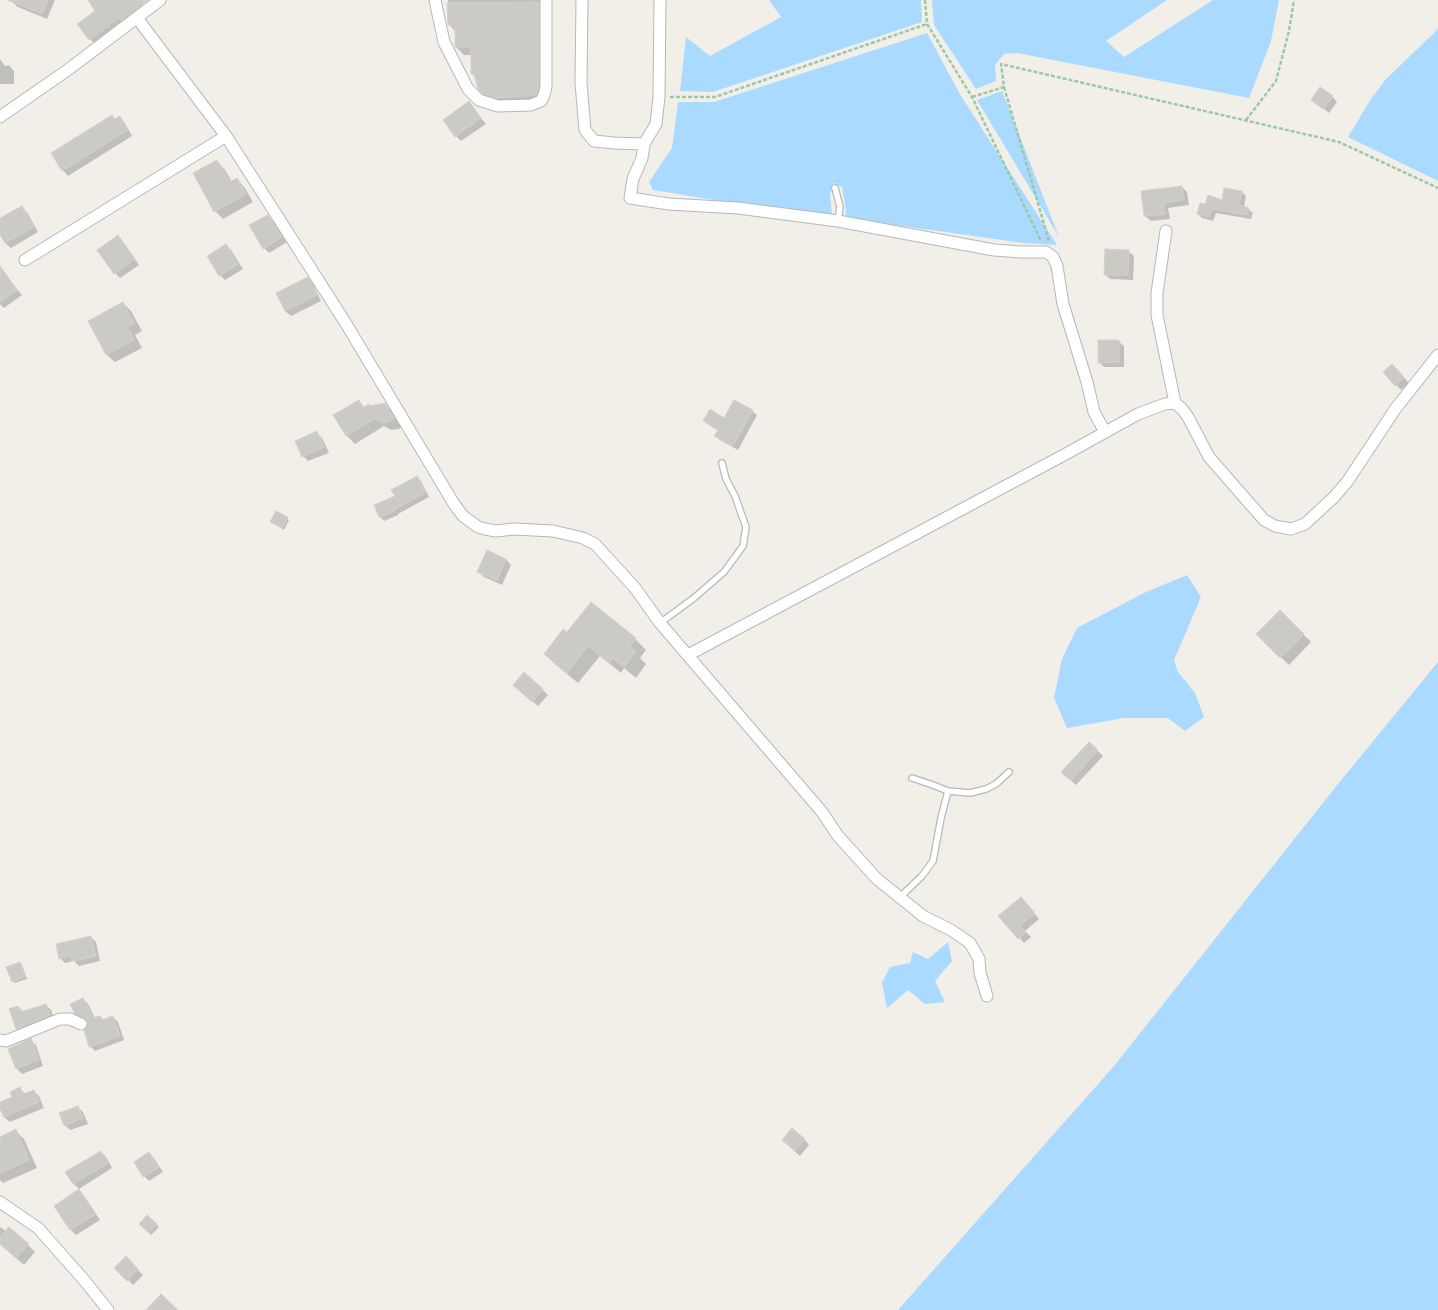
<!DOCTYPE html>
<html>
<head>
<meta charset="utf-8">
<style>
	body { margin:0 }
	canvas { display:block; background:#f1efe8 }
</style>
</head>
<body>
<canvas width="1438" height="1310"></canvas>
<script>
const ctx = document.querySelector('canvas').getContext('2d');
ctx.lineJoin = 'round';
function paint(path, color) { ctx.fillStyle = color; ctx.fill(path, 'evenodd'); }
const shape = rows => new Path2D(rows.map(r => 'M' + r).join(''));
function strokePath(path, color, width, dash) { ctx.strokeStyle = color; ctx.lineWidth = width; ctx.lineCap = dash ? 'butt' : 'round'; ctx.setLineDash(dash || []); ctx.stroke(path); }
paint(shape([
	[769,0,921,0,922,22,713,92,680,91,686,37,710,56,781,17],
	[932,0,1167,0,1106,41,1124,57,1213,0,1279,0,1271,41,1249,98,1017,53,1004,54,995,65,996,81,976,89,934,25],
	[1438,28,1438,181,1348,137,1371,99,1386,79,1434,33],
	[927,33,961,96,1057,245,1024,243,845,218,846,210,842,187,833,183,830,194,832,215,739,204,653,190,649,182,672,148,678,102,714,102],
	[1002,91,1059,237,977,100],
	[1187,575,1201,597,1174,660,1178,672,1195,693,1204,717,1185,731,1168,718,1124,718,1067,728,1054,698,1062,659,1077,628,1146,592],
	[1438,662,1438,1310,898,1310,1114,1066,1338,784],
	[948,942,952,961,935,981,945,1002,925,1004,908,990,887,1008,882,983,890,967,910,963,913,952,928,959]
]), '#aadaff');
paint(shape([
	[13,0,55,0,47,19,18,7,12,2],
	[94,0,138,0,146,11,95,45,79,24,97,11],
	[448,0,551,0,544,103,492,102,479,89,476,78,472,74,472,55,464,55,456,47,456,32,448,23],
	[0,59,5,66,9,65,14,71,14,84,0,84],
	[1332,96,1337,102,1329,113,1312,100],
	[469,103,486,124,461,141,456,136],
	[112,116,116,120,120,117,125,123,132,136,68,176,63,170,52,153],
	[217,161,225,170,232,182,237,179,245,188,253,202,223,219,215,211],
	[1182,187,1187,192,1189,205,1168,208,1170,219,1151,221,1145,216,1142,192],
	[1241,191,1246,196,1244,207,1248,209,1253,213,1251,219,1216,213,1213,221,1202,218,1198,214,1205,206,1222,201],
	[21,207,27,212,38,232,11,248,5,243,0,233,0,219],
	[268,216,273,221,287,242,269,253,264,248],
	[118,236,139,265,120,278,115,273],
	[226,245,231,250,243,269,225,280,220,275],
	[1128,251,1134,256,1133,280,1110,279,1105,274],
	[6,276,22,295,4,308,0,304,0,280],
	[308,278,313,284,321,301,291,316,285,311],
	[123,303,131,311,142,331,135,335,142,348,115,362,106,354],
	[1118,341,1124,346,1124,367,1104,367,1099,362],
	[1392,365,1409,383,1401,390,1384,372],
	[359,401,365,408,385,404,393,413,402,426,399,429,391,430,384,426,355,444,347,436,335,416],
	[752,411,757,415,738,450,720,440,715,436,718,431,704,421,725,419],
	[317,433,322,438,329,453,308,461,303,456],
	[417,477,421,481,429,497,398,514,398,515,384,521,380,517,397,497],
	[287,518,289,520,284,530,272,522],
	[487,552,506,559,511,565,502,585,484,577,479,572],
	[591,604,635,639,646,650,640,658,646,664,636,678,624,668,621,673,600,656,578,683,556,665,545,654,567,633],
	[1280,611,1311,642,1289,665,1257,634],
	[542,689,548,695,538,706,519,690],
	[1089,743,1103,756,1076,785,1068,778],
	[1026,903,1039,919,1025,931,1031,937,1024,943,1000,916],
	[91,937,96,942,100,961,79,966,74,961,65,963,60,958],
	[19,963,22,965,27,979,15,983,13,981],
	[83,999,88,1004,95,1018,100,1017,104,1020,113,1017,118,1022,124,1040,95,1051,90,1046,88,1022,81,1018,76,1013],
	[46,1005,51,1010,55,1021,22,1034,17,1029,11,1010,18,1007,24,1012],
	[30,1040,36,1045,43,1066,22,1074,17,1069,9,1050],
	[20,1089,26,1094,34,1091,39,1096,44,1108,10,1122,4,1117,0,1103,13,1097],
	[78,1107,83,1112,88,1124,70,1130,65,1125],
	[16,1131,24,1139,37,1168,3,1183,0,1180,0,1138],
	[804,1139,809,1145,800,1156,789,1146],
	[101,1152,106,1157,112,1168,79,1189,73,1183],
	[149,1153,154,1158,163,1172,149,1181,144,1176],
	[79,1190,84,1196,100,1220,76,1235,71,1230,55,1206],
	[147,1216,159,1227,151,1235,140,1224],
	[0,1227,28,1245,35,1252,24,1265,0,1244],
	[126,1258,143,1275,133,1285,116,1268]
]), '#0003');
const building = shape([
	[8,0,48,0,42,14,8,0],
	[88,0,148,0,121,21,119,18,89,40,77,24,95,11,88,0],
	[539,2,539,86,536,95,496,98,483,94,478,89,474,74,471,74,471,47,455,47,455,25,448,25,447,3,539,2],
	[1320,87,1333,96,1323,109,1311,100,1320,87],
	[469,101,481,118,455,137,443,120,469,101],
	[112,115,114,119,120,116,128,130,62,171,51,153,112,115],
	[217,160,230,182,237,178,246,194,214,212,193,173,217,160],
	[1182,186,1184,200,1163,203,1165,214,1144,216,1141,191,1182,186],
	[1224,188,1242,191,1239,205,1249,208,1247,215,1212,209,1209,217,1197,214,1200,203,1205,204,1208,195,1222,200,1224,188],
	[22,206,34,227,5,243,0,235,0,218,22,206],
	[268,215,282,237,263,249,249,225,268,215],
	[118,235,135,259,114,274,97,250,118,235],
	[226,244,238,264,219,276,207,256,226,244],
	[1105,249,1129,250,1128,275,1104,275,1105,249],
	[0,266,17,290,0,302,0,266],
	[308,277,317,295,285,311,276,293,308,277],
	[123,302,134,323,128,327,134,340,106,355,88,321,123,302],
	[1098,340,1119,340,1119,362,1098,363,1098,340],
	[1392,364,1404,377,1395,386,1383,372,1392,364],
	[359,400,363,408,369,404,370,406,385,403,394,418,390,421,382,423,376,418,346,436,333,415,359,400],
	[734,400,753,410,733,446,714,436,718,430,703,421,710,409,724,418,734,400],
	[317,431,324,447,302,457,295,441,317,431],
	[417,476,426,492,394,510,394,511,379,517,374,505,395,496,391,490,417,476],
	[276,511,288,517,282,528,270,522,276,511],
	[487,550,506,559,497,580,477,572,487,550],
	[591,602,636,638,629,647,636,652,624,667,613,658,609,663,588,646,567,673,544,654,563,629,567,632,591,602],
	[1280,610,1304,634,1280,658,1256,634,1280,610],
	[524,672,543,689,532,702,513,685,524,672],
	[1089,742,1098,750,1071,781,1061,772,1089,742],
	[1021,897,1035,913,1020,925,1026,932,1018,939,998,916,1021,897],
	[91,936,96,956,72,961,71,956,59,959,56,944,91,936],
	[20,962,25,976,12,982,6,967,20,962],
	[83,998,93,1018,100,1016,102,1020,113,1016,120,1036,89,1047,84,1030,87,1027,87,1020,75,1014,70,1004,83,998],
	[46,1004,50,1015,16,1029,9,1009,18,1006,21,1012,46,1004],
	[31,1038,39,1060,16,1069,8,1049,31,1038],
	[20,1087,23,1094,34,1090,39,1102,4,1117,0,1109,0,1102,12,1097,10,1092,20,1087],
	[78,1106,83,1118,64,1126,59,1113,78,1106],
	[792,1128,805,1139,795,1151,782,1140,792,1128],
	[16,1129,29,1160,0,1173,0,1137,16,1129],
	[101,1151,108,1163,73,1184,65,1172,101,1151],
	[149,1152,159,1167,143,1177,134,1162,149,1152],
	[79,1189,96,1214,70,1230,54,1206,79,1189],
	[147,1215,157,1224,149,1233,139,1224,147,1215],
	[9,1227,29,1244,16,1258,0,1244,0,1237,9,1227],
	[126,1256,138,1269,127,1281,114,1268,126,1256],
	[161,1294,178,1310,146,1310,161,1294]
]);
paint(building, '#cccac5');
strokePath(building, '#d6d1c6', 1);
const service = shape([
	[835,188,840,207,838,221],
	[660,623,694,598,724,572,743,546,746,527,735,496,726,479,722,463],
	[912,778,933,785,948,791,970,793,986,789,996,784,1009,772],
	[900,897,922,876,933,861,941,818,948,791]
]);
const minor = shape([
	[435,0,444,42,468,89,479,100,498,106,531,105,541,101,544,95,546,87,546,0],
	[582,0,581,83,585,130,594,141,614,143,644,144],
	[660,0,659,97,656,124,644,144,642,158,633,179,630,198,669,204,738,208,838,221,994,250,1022,252,1046,252,1053,257,1057,266,1063,304,1087,382,1094,412,1105,432],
	[137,18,226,136,345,322,454,504,463,516,478,527,485,529,496,531,514,529,553,531,583,538,595,544,635,588,660,623,822,812,838,836,877,879,923,916,951,930,970,943,979,959,980,973,987,996],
	[0,117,69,69,160,0],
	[1166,231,1157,293,1157,315,1175,403,1182,409,1188,417,1209,457,1264,520,1275,526,1291,529,1305,524,1334,497,1347,482,1396,408,1438,355],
	[25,260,226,136],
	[688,655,1064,455,1138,414,1165,404,1175,403],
	[0,1040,6,1041,60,1019,70,1019,81,1024],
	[0,1202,38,1228,84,1280,108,1310]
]);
strokePath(service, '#b5b8bc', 8);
strokePath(minor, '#b5b8bc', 13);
strokePath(shape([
	[925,0,927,24,972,97,1041,241],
	[1004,87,1049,241],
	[670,97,715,97,927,24],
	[972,97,1004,87,1001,64,1339,142,1438,188],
	[1246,120,1276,81,1289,31,1294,0]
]), '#9cc7a9', 2.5, [4, 2]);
strokePath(service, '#fff', 5.5);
strokePath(minor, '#fff', 11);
</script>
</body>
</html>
